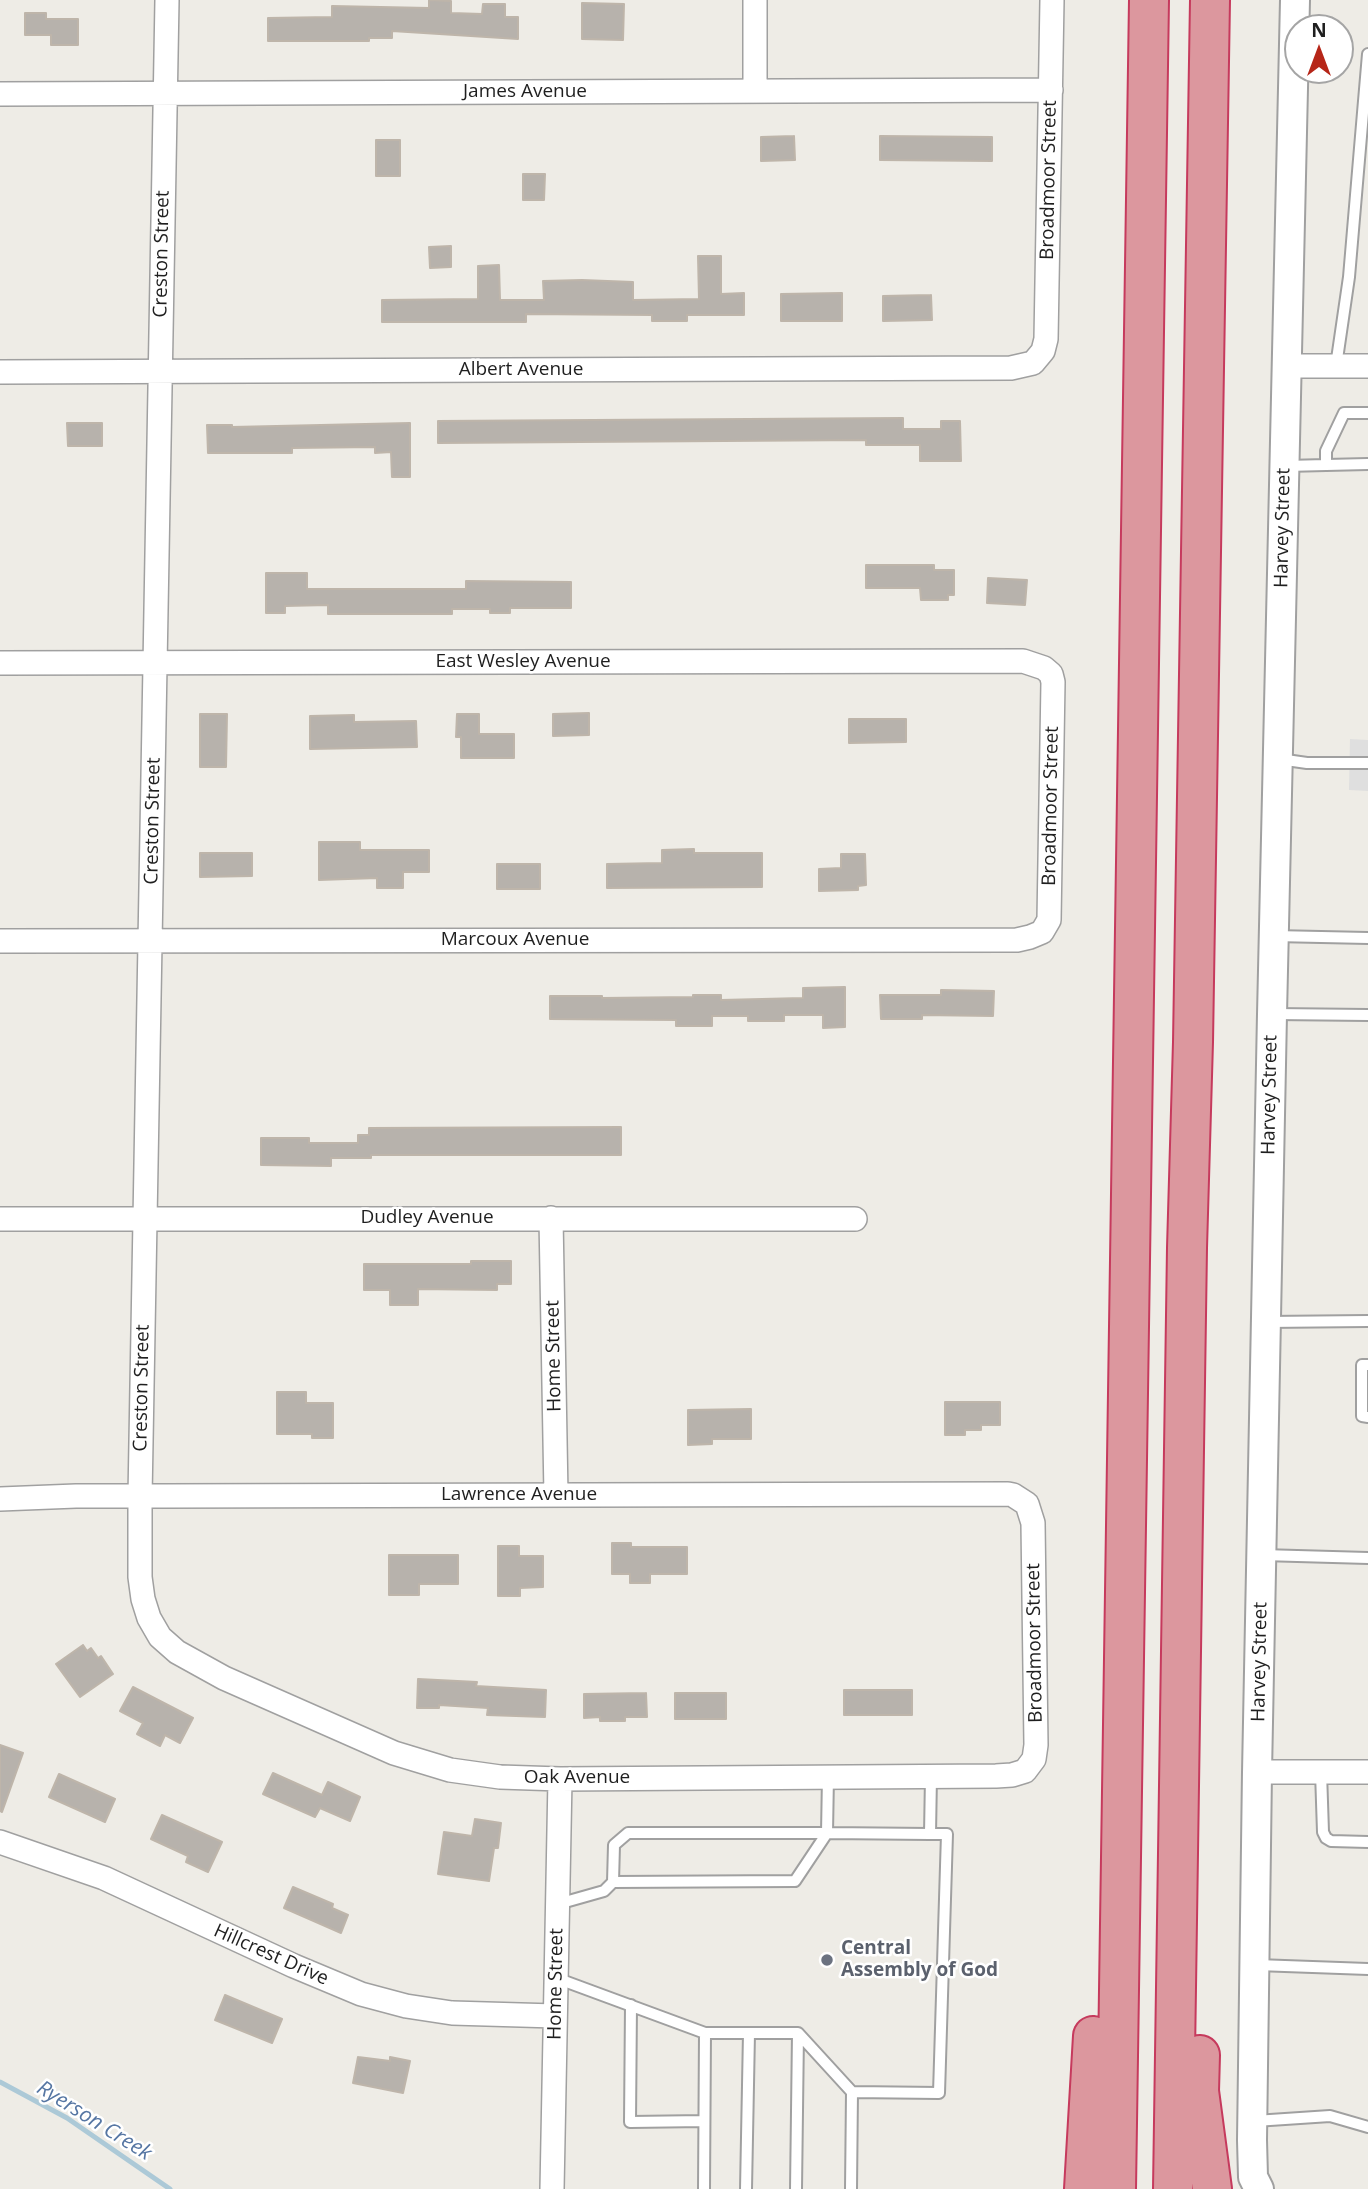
<!DOCTYPE html>
<html>
<head>
<meta charset="utf-8">
<style>
	body { margin:0 }
	#map { position:relative; width:1368px; height:2189px; overflow:hidden; background:#eeece6; font-family:"Open Sans",sans-serif }
	canvas { display:block }
	.north { position:absolute; left:1284px; top:14px; width:70px; height:70px; box-sizing:border-box; background:#fff; border:2px solid #a5a5a5; border-radius:50%; rotate:0deg; font-size:19px; font-weight:700; line-height:28px; text-align:center; color:#1f1f1f }
	.north::after { content:''; display:block; margin:auto; width:24px; height:32px; background:#b62618; clip-path:polygon(50% 0,100% 100%,50% 72%,0 100%) }
</style>
</head>
<body>
<div id="map">
<canvas width="1368" height="2189"></canvas>
<div class="north">N</div>
</div>
<script>
const ctx = document.querySelector('canvas').getContext('2d');
ctx.lineJoin = 'round';
function paint(path, color) { ctx.fillStyle = color; ctx.fill(path, 'evenodd'); }
const shape = rows => new Path2D(rows.map(r => 'M' + r).join(''));
function strokePath(path, color, width, dash) { ctx.strokeStyle = color; ctx.lineWidth = width; ctx.lineCap = dash ? 'butt' : 'round'; ctx.setLineDash(dash || []); ctx.stroke(path); }
function write(font, color, halo, rows, align = 'center') {
  ctx.font = font + ' "Open Sans",sans-serif'; ctx.lineWidth = 5; ctx.setLineDash([]); ctx.textBaseline = 'middle'; ctx.strokeStyle = halo; ctx.fillStyle = color; for (const [text, x, y, turn = 0] of rows) {
    ctx.save(); ctx.translate(x, y); ctx.rotate((+turn || 0) * Math.PI / 180); ctx.textAlign = isNaN(turn) ? turn : align; if (halo) ctx.strokeText(text, 0, 0); ctx.fillText(text, 0, 0); ctx.restore();
  }
}
paint(shape([
	[1350,739,1368,740,1368,791,1349,790]
]), '#dfdfdf');
strokePath(shape([
	[0,2082,67,2118,170,2189]
]), '#acc9d7', 5);
const building = shape([
	[429,0,451,1,451,13,482,14,483,4,505,4,505,17,518,17,518,39,392,31,392,38,369,38,369,41,268,41,268,18,332,17,332,6,429,8,429,0],
	[582,3,624,4,623,40,582,39,582,3],
	[25,13,46,13,46,19,78,19,78,45,51,45,51,35,25,35,25,13],
	[794,136,795,160,761,161,761,137,794,136],
	[880,136,992,137,992,161,880,160,880,136],
	[376,140,400,140,400,176,376,176,376,140],
	[523,174,545,174,544,200,523,200,523,174],
	[451,246,451,267,430,268,429,247,451,246],
	[698,256,721,256,721,294,744,293,744,315,687,315,687,321,652,321,652,315,526,314,526,322,382,322,382,300,478,299,478,266,499,265,500,300,544,300,543,281,582,280,633,282,633,300,699,299,698,256],
	[842,293,842,321,781,321,781,294,842,293],
	[931,295,932,320,883,321,883,296,931,295],
	[903,418,903,429,941,429,941,421,960,421,961,461,920,461,920,445,866,445,866,440,438,443,438,421,903,418],
	[67,423,102,423,102,446,68,446,67,423],
	[410,423,410,477,392,477,391,452,375,453,375,447,292,448,292,453,208,453,207,425,232,425,232,427,410,423],
	[866,565,934,565,934,570,954,570,954,595,948,595,948,600,921,600,920,588,866,588,866,565],
	[266,573,307,573,307,589,466,589,466,581,571,582,571,608,510,608,510,613,490,613,490,609,452,609,452,614,328,614,328,605,285,606,285,613,266,613,266,573],
	[988,578,1027,580,1025,605,987,603,988,578],
	[589,713,589,735,553,736,553,714,589,713],
	[200,714,227,714,226,767,200,767,200,714],
	[457,714,479,714,479,734,514,734,514,758,461,758,461,737,456,737,457,714],
	[354,715,354,722,416,721,417,747,310,749,310,716,354,715],
	[849,719,906,719,906,742,849,743,849,719],
	[319,842,360,842,360,850,429,850,429,872,403,872,403,888,377,888,377,878,319,880,319,842],
	[694,849,694,853,762,853,762,887,607,888,607,864,662,863,662,850,694,849],
	[200,853,252,853,252,876,200,877,200,853],
	[841,854,865,854,866,885,858,886,858,890,819,891,819,869,841,868,841,854],
	[497,864,540,864,540,889,497,889,497,864],
	[845,987,845,1027,823,1028,823,1015,784,1015,784,1021,748,1021,748,1016,712,1016,712,1026,676,1026,676,1020,550,1019,550,996,602,996,602,998,693,997,693,995,721,995,721,1000,803,998,803,988,845,987],
	[941,990,994,991,993,1016,922,1015,922,1019,881,1019,880,995,941,995,941,990],
	[621,1127,621,1155,371,1155,371,1158,331,1158,331,1166,261,1165,261,1138,309,1138,309,1143,358,1143,358,1135,369,1135,369,1128,621,1127],
	[471,1261,511,1261,511,1284,497,1284,497,1290,418,1289,418,1305,390,1305,390,1290,364,1290,364,1264,471,1264,471,1261],
	[277,1392,306,1392,306,1403,333,1403,333,1438,312,1438,312,1434,277,1434,277,1392],
	[945,1402,1000,1402,1000,1425,981,1425,981,1430,965,1430,965,1435,945,1435,945,1402],
	[751,1409,751,1439,712,1439,712,1444,688,1445,688,1410,751,1409],
	[612,1543,631,1543,631,1547,687,1547,687,1574,650,1574,650,1583,630,1583,630,1574,612,1574,612,1543],
	[498,1546,519,1546,519,1556,543,1556,543,1587,520,1588,520,1596,498,1596,498,1546],
	[389,1555,458,1555,458,1584,419,1584,419,1595,389,1595,389,1555],
	[83,1645,87,1651,91,1648,98,1658,101,1656,113,1674,80,1697,56,1664,83,1645],
	[418,1679,477,1682,476,1686,546,1690,545,1717,487,1715,488,1708,439,1705,439,1708,417,1708,418,1679],
	[133,1687,193,1718,180,1743,165,1735,160,1746,137,1734,143,1723,120,1711,133,1687],
	[844,1690,912,1690,912,1715,844,1715,844,1690],
	[646,1693,647,1717,625,1717,625,1721,600,1721,600,1717,584,1718,584,1694,646,1693],
	[675,1693,726,1693,726,1719,675,1719,675,1693],
	[0,1745,23,1753,2,1812,0,1811,0,1745],
	[273,1773,322,1795,328,1782,360,1797,350,1821,320,1808,315,1817,263,1794,273,1773],
	[59,1774,115,1799,105,1822,49,1797,59,1774],
	[162,1815,222,1842,208,1872,186,1862,188,1856,151,1839,162,1815],
	[475,1819,501,1823,498,1848,494,1848,489,1881,438,1874,444,1832,472,1836,475,1819],
	[293,1887,333,1904,332,1908,348,1915,341,1933,284,1908,293,1887],
	[225,1995,282,2019,272,2043,215,2020,225,1995],
	[358,2057,390,2061,390,2057,410,2061,403,2093,353,2083,358,2057]
]);
paint(building, '#b7b2ac');
strokePath(building, '#beb5aa', 2);
const service = shape([
	[1336,366,1349,277,1368,54],
	[1326,465,1368,464],
	[1286,466,1326,465,1326,451,1344,413,1368,413],
	[1279,759,1307,763,1368,763],
	[1274,936,1368,938],
	[1274,1014,1368,1015],
	[1266,1322,1368,1321],
	[1368,1365,1362,1365,1362,1416,1368,1417],
	[1262,1555,1368,1558],
	[1321,1772,1323,1832,1326,1838,1331,1841,1368,1842],
	[930,1834,931,1776],
	[558,1904,604,1891,613,1882],
	[1257,1965,1368,1969],
	[556,1978,705,2033,798,2033,852,2092,939,2093,947,1834,930,1834,827,1833,628,1833,614,1845,613,1882,795,1881,827,1833,828,1776],
	[631,2005,630,2122,704,2121],
	[1255,2121,1330,2116,1368,2127],
	[704,2189,705,2033],
	[746,2189,749,2033],
	[796,2189,798,2033],
	[851,2189,852,2092]
]);
const minor = shape([
	[755,91,755,0],
	[0,94,1051,90],
	[1286,366,1368,366],
	[0,372,1011,368,1033,363,1043,351,1046,339,1052,0],
	[0,663,1023,661,1044,668,1051,674,1053,682,1049,920,1042,932,1030,937,1017,940,0,941],
	[551,1218,556,1495],
	[0,1219,855,1219],
	[0,1499,76,1496,165,1496,1008,1494,1013,1495,1027,1504,1033,1523,1036,1745,1034,1759,1025,1771,1012,1775,996,1776,560,1779,500,1777,450,1770,394,1753,224,1678,177,1652,160,1637,149,1618,143,1599,140,1577,140,1496,167,0],
	[1257,1772,1368,1772],
	[0,1842,104,1878,294,1966,361,1994,406,2006,452,2013,555,2016],
	[552,2189,560,1779]
]);
const tertiary = shape([
	[1259,2189,1253,2177,1252,2140,1257,1772,1272,1014,1295,0]
]);
const motorway = shape([
	[1200,2055,1199,2091,1212,2189],
	[1084,2189,1093,2036],
	[1116,2189,1149,0],
	[1173,2189,1187,1248,1193,1042,1210,0]
]);
strokePath(service, '#a0a0a0', 14);
strokePath(minor, '#a0a0a0', 26);
strokePath(tertiary, '#a0a0a0', 32);
strokePath(motorway, '#c63a5d', 42);
strokePath(service, '#fff', 10);
strokePath(minor, '#fff', 23);
strokePath(tertiary, '#fff', 28);
strokePath(motorway, '#dc979e', 38);
for (const [x, y, r, color] of [
	[827,1960,7,"#6b7280"]
]) { const dot = new Path2D(); dot.arc(x, y, r, 0, 2 * Math.PI); ctx.fillStyle = color; ctx.fill(dot); strokePath(dot, '#fff', 2.5); }
write('19px', '#1f1f1f', '#fff', [
	["James Avenue",525,92],
	["Broadmoor Street",1049,180,-89],
	["Creston Street",162,254,-89],
	["Albert Avenue",521,370],
	["Harvey Street",1283,528,-89],
	["East Wesley Avenue",523,662],
	["Broadmoor Street",1051,806,-89],
	["Creston Street",153,821,-89],
	["Marcoux Avenue",515,940],
	["Harvey Street",1270,1095,-89],
	["Dudley Avenue",427,1218],
	["Home Street",554,1356,-91],
	["Creston Street",142,1388,-89],
	["Lawrence Avenue",519,1495],
	["Broadmoor Street",1035,1643,-91],
	["Harvey Street",1260,1662,-89],
	["Oak Avenue",577,1778],
	["Hillcrest Drive",271,1955,24],
	["Home Street",556,1984,-89]
]);
write('bold 19px', '#5b616d', '#fff', [
	["Central",841,1949],
	["Assembly of God",841,1971]
], 'left');
write('italic 21px', '#5676a3', '#fff', [
	["Ryerson Creek",94,2121,32]
]);
</script>
</body>
</html>
